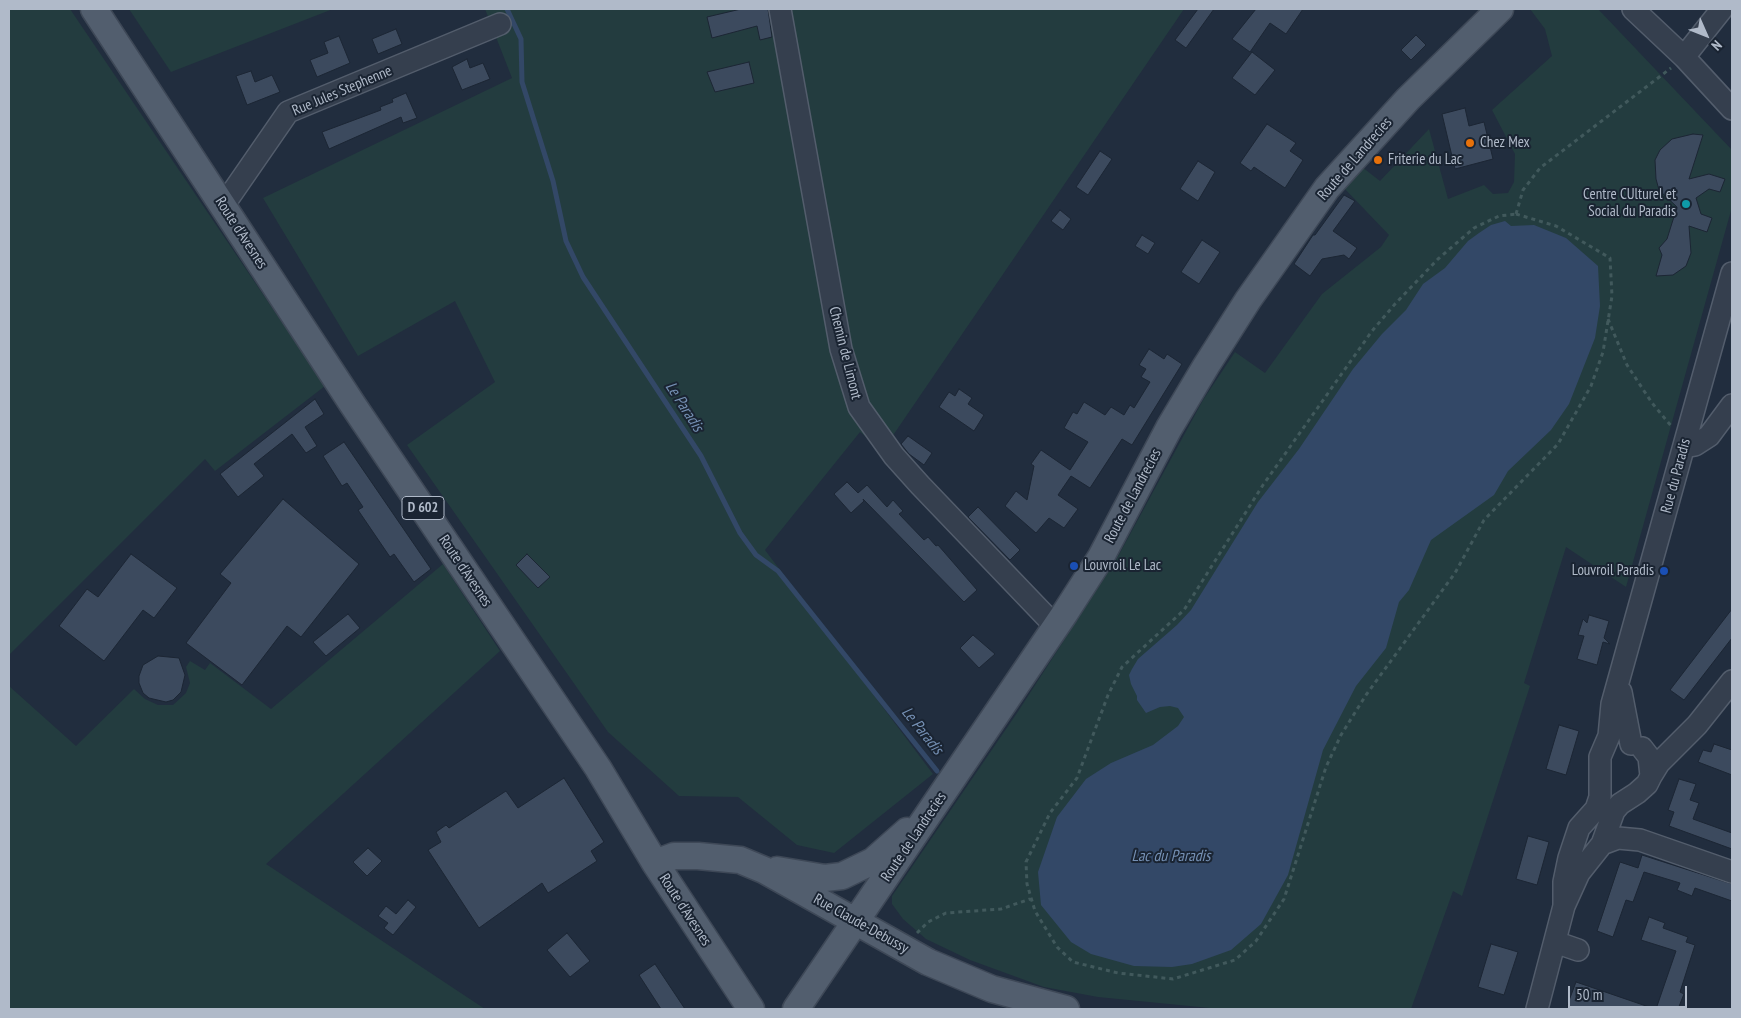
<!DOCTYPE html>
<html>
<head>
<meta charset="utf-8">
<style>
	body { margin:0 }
	#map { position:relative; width:1741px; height:1018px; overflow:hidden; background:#212d3e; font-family:"PT Sans Narrow",sans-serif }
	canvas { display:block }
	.frame { position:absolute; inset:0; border:10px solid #b0bac9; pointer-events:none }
	.north { position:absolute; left:1681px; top:10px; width:50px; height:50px; -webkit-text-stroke:4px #1a2432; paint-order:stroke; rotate:134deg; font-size:14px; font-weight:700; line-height:20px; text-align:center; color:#b0bac9 }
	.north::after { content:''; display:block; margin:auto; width:18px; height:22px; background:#b0bac9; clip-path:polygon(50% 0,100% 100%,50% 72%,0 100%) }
	.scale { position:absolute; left:1568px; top:986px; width:119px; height:22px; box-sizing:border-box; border:2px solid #b0bac9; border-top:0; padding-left:6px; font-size:15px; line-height:18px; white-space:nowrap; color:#b0bac9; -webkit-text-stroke:4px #1a2432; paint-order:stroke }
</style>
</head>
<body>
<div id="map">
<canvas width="1741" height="1018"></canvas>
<div class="frame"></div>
<div class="north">N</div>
<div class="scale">50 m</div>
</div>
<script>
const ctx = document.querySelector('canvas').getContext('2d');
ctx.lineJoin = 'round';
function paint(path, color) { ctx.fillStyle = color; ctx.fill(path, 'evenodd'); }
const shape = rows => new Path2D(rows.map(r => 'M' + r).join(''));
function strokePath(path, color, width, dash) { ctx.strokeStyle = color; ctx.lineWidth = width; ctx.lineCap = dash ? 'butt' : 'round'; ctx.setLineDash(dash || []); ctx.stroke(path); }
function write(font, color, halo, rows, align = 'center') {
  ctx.font = font + ' "PT Sans Narrow",sans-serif'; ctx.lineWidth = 4; ctx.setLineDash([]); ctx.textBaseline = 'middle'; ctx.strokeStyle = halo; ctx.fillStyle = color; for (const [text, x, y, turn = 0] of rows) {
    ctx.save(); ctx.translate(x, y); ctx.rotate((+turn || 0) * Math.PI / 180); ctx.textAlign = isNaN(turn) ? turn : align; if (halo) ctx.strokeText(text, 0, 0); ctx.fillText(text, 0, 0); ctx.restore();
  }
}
paint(shape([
	[9,9,70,9,325,386,215,471,205,459,9,655],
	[129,9,333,9,171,72],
	[485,9,1184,9,883,450,860,432,765,550,933,774,834,853,797,845,738,797,679,796,608,732,407,445,495,382,455,301,358,356,263,198,512,78],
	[1530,9,1598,9,1732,150,1732,207,1626,587,1566,547,1524,683,1530,686,1462,896,1453,891,1411,1009,1220,1009,1098,997,1044,987,970,960,926,939,903,919,892,904,892,896,1017,713,1116,560,1203,400,1235,352,1265,373,1322,294,1381,247,1389,235,1344,188,1362,167,1380,181,1429,129,1448,199,1484,185,1493,194,1508,193,1514,182,1515,154,1492,110,1552,56,1545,29],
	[443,564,500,651,266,864,485,1009,9,1009,9,686,76,746,134,689,145,699,158,705,173,705,186,693,190,683,186,667,190,661,205,670,210,663,271,709]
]), '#233c3f');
paint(shape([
	[1505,221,1511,226,1534,225,1566,238,1598,266,1600,306,1595,338,1569,404,1551,430,1508,471,1494,495,1431,540,1409,590,1399,602,1386,648,1356,686,1323,750,1288,875,1261,924,1231,950,1192,964,1172,967,1134,966,1091,954,1071,942,1041,905,1038,872,1057,817,1086,779,1111,763,1153,745,1178,726,1184,717,1178,708,1170,706,1160,707,1146,713,1137,700,1137,696,1131,684,1129,675,1132,669,1138,659,1177,625,1191,610,1258,502,1299,449,1353,369,1382,334,1406,310,1423,284,1445,268,1468,241,1479,233,1491,225]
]), '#334867');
strokePath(shape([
	[507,9,521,39,522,82,553,181,566,241,583,277,701,456,740,533,756,555,778,571,937,771]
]), '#334867', 5);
const building = shape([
	[741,9,768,9,772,37,760,40,757,26,712,38,707,17,741,9],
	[1198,9,1214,9,1186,48,1175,40,1198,9],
	[1256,9,1303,9,1286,34,1270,23,1250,52,1232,39,1256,9],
	[396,29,402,44,378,54,372,39,396,29],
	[1416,35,1426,45,1411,60,1401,50,1416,35],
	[339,36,350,63,317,77,310,60,328,53,324,42,339,36],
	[1252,52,1275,70,1255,95,1232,78,1252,52],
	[467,59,470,68,483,63,490,79,462,90,452,67,467,59],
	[749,62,754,83,715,92,707,72,749,62],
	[251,71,255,82,272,75,280,92,247,105,236,76,251,71],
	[406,93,417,118,403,123,401,117,329,149,322,132,381,110,380,107,393,102,392,99,406,93],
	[1465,108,1469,126,1484,122,1493,159,1455,169,1442,114,1465,108],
	[1267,124,1296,143,1290,151,1303,160,1285,188,1254,167,1251,171,1240,163,1267,124],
	[1693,134,1703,135,1689,179,1709,174,1725,179,1720,192,1709,189,1696,198,1701,214,1712,218,1707,232,1689,226,1691,253,1686,266,1673,275,1656,276,1662,255,1659,248,1667,239,1677,207,1659,190,1656,179,1655,160,1660,150,1672,139,1693,134],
	[1100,151,1112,159,1088,195,1076,187,1100,151],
	[1198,161,1215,172,1198,201,1180,189,1198,161],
	[1344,195,1355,201,1333,231,1357,248,1349,259,1344,255,1322,259,1310,276,1294,264,1313,235,1315,235,1344,195],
	[1060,210,1071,219,1063,230,1051,221,1060,210],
	[1142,235,1155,243,1148,254,1135,246,1142,235],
	[1202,240,1220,252,1199,284,1181,272,1202,240],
	[1149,349,1164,359,1167,354,1182,364,1132,445,1122,439,1090,488,1071,476,1058,495,1078,509,1064,528,1049,518,1036,533,1005,506,1016,491,1027,500,1034,466,1031,464,1041,450,1070,470,1088,442,1064,428,1073,412,1077,414,1084,402,1105,415,1111,407,1124,415,1130,405,1134,408,1150,382,1141,377,1146,369,1139,365,1149,349],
	[959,389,972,398,968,404,984,415,974,431,939,407,949,392,955,396,959,389],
	[315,399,324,414,305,427,317,446,306,453,292,434,254,464,264,476,238,497,220,474,315,399],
	[908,436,932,453,924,465,909,454,901,444,908,436],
	[344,442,431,569,414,582,394,554,390,557,358,510,363,507,347,483,342,486,323,456,344,442],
	[847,482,858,493,867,485,887,507,893,500,903,511,899,514,924,540,928,537,936,546,938,545,977,590,964,602,863,499,864,501,851,513,834,494,847,482],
	[283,499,359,564,301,637,287,626,242,685,186,643,231,583,220,574,283,499],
	[978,507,1020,550,1010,560,968,517,978,507],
	[131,554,177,588,154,618,143,610,104,661,59,626,87,589,98,597,131,554],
	[527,554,550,577,538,588,516,565,527,554],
	[1732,609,1732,638,1684,700,1670,690,1732,609],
	[348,614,360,628,326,656,313,642,348,614],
	[1589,615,1609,621,1604,638,1610,644,1603,642,1597,665,1577,659,1584,636,1578,635,1583,619,1587,623,1589,615],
	[973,635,995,654,979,668,960,648,973,635],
	[158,656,179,658,185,675,181,692,173,700,166,702,149,698,143,693,139,683,139,676,143,665,158,656],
	[1559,725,1579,731,1566,775,1546,769,1559,725],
	[1714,744,1732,750,1732,775,1698,762,1703,750,1711,752,1714,744],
	[564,778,604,842,591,851,597,861,548,893,542,883,479,928,428,850,441,842,436,832,446,825,449,828,506,791,518,808,564,778],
	[1679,779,1696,784,1690,800,1699,803,1693,819,1732,833,1732,849,1669,826,1674,812,1668,810,1679,779],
	[1528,836,1549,842,1537,885,1516,879,1528,836],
	[368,848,382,861,367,876,353,862,368,848],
	[1642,855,1732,884,1732,901,1695,888,1692,896,1677,890,1680,883,1644,872,1633,902,1626,900,1613,937,1597,931,1620,862,1638,868,1642,855],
	[408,900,416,907,393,935,384,928,388,923,378,916,386,906,396,914,408,900],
	[1649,917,1665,923,1663,928,1688,937,1686,942,1695,945,1680,992,1684,994,1678,1009,1656,1009,1676,951,1641,940,1649,917],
	[567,933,590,961,570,977,547,950,567,933],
	[1491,944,1518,952,1504,995,1478,987,1491,944],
	[655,964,685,1009,661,1009,639,975,655,964],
	[1576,982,1649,1007,1648,1009,1575,1009,1567,1006,1576,982]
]);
paint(building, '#3c4a5e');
strokePath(building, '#1c2634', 1);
const minor = shape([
	[780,9,841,349,859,407,894,456,920,485,1056,627],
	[1633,9,1684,57,1732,109],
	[1684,57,1722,9],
	[223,206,288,112,500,24],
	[1684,447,1695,445,1709,436,1732,405],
	[1621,692,1631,744],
	[1651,776,1659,763,1697,725,1732,681],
	[1602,844,1618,838,1640,840,1732,872],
	[1564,906,1564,882,1569,858,1579,828,1596,809,1600,797,1600,757,1609,736,1612,704,1732,273],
	[1555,942,1578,950],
	[1537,1009,1564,906,1579,873,1602,844,1614,811,1620,804,1637,793,1647,784,1651,776,1649,757,1642,748]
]);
const major = shape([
	[94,9,353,405,598,768,655,863,751,1009],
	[655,863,674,856,698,856,740,860,764,870,928,962,992,989,1066,1009],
	[777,870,825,878,842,876,873,861,907,831],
	[796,1009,1065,613,1101,557,1169,428,1206,366,1248,300,1327,188,1408,99,1500,9]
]);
strokePath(minor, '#535d6c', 24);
strokePath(major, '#3e4857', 29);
strokePath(shape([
	[1516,214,1556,226,1610,258,1612,296,1603,352,1591,386,1558,444,1484,520,1455,573,1366,695,1341,735,1326,767,1284,899,1256,941,1235,960,1173,979,1118,973,1073,962,1057,947,1035,911,1027,884,1026,862,1050,813,1077,778,1108,695,1122,667,1184,610,1263,485,1372,331,1395,304,1438,259,1474,228,1499,216,1516,214],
	[1516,214,1523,190,1540,168,1671,68],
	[1608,319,1627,365,1652,403,1672,427],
	[917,933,928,922,946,913,1001,909,1030,899]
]), '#41595c', 3, [4, 4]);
strokePath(minor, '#353f4e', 21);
strokePath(major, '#525e6e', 26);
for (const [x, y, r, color] of [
	[1470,143,5,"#e8710a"],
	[1378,160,5,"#e8710a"],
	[1686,204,5,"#0f9aa8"],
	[1074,566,5,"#1a4fb4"],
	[1664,571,5,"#1a4fb4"]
]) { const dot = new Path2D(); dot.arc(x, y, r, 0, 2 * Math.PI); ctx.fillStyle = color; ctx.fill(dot); strokePath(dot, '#1a2432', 2); }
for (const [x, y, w] of [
	[423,508,42]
]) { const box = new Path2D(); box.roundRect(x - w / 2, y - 11.5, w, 23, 4); ctx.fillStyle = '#1a2432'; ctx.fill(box); strokePath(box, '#b0bac9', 1); }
write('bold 14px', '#b0bac9', null, [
	["D 602",423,508]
]);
write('15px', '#b0bac9', '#1a2432', [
	["Rue Jules Stephenne",342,91,-23],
	["Route de Landrecies",1355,159,-49],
	["Route d'Avesnes",241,233,57],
	["Chemin de Limont",845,353,76],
	["Rue du Paradis",1676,476,-75],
	["Route de Landrecies",1133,496,-62],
	["Route d'Avesnes",465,571,56],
	["Route de Landrecies",914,837,-56],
	["Route d'Avesnes",685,910,57],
	["Rue Claude-Debussy",861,924,29]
]);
write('15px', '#b0bac9', '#1a2432', [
	["Chez Mex",1480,143],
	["Friterie du Lac",1388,160],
	["Centre CUlturel et",1676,195,"right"],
	["Social du Paradis",1676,212,"right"],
	["Louvroil Le Lac",1084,566],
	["Louvroil Paradis",1654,571,"right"]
], 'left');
write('italic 16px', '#7590b4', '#1a2432', [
	["Le Paradis",684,407,57],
	["Le Paradis",922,731,51],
	["Lac du Paradis",1171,856]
]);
</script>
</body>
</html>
